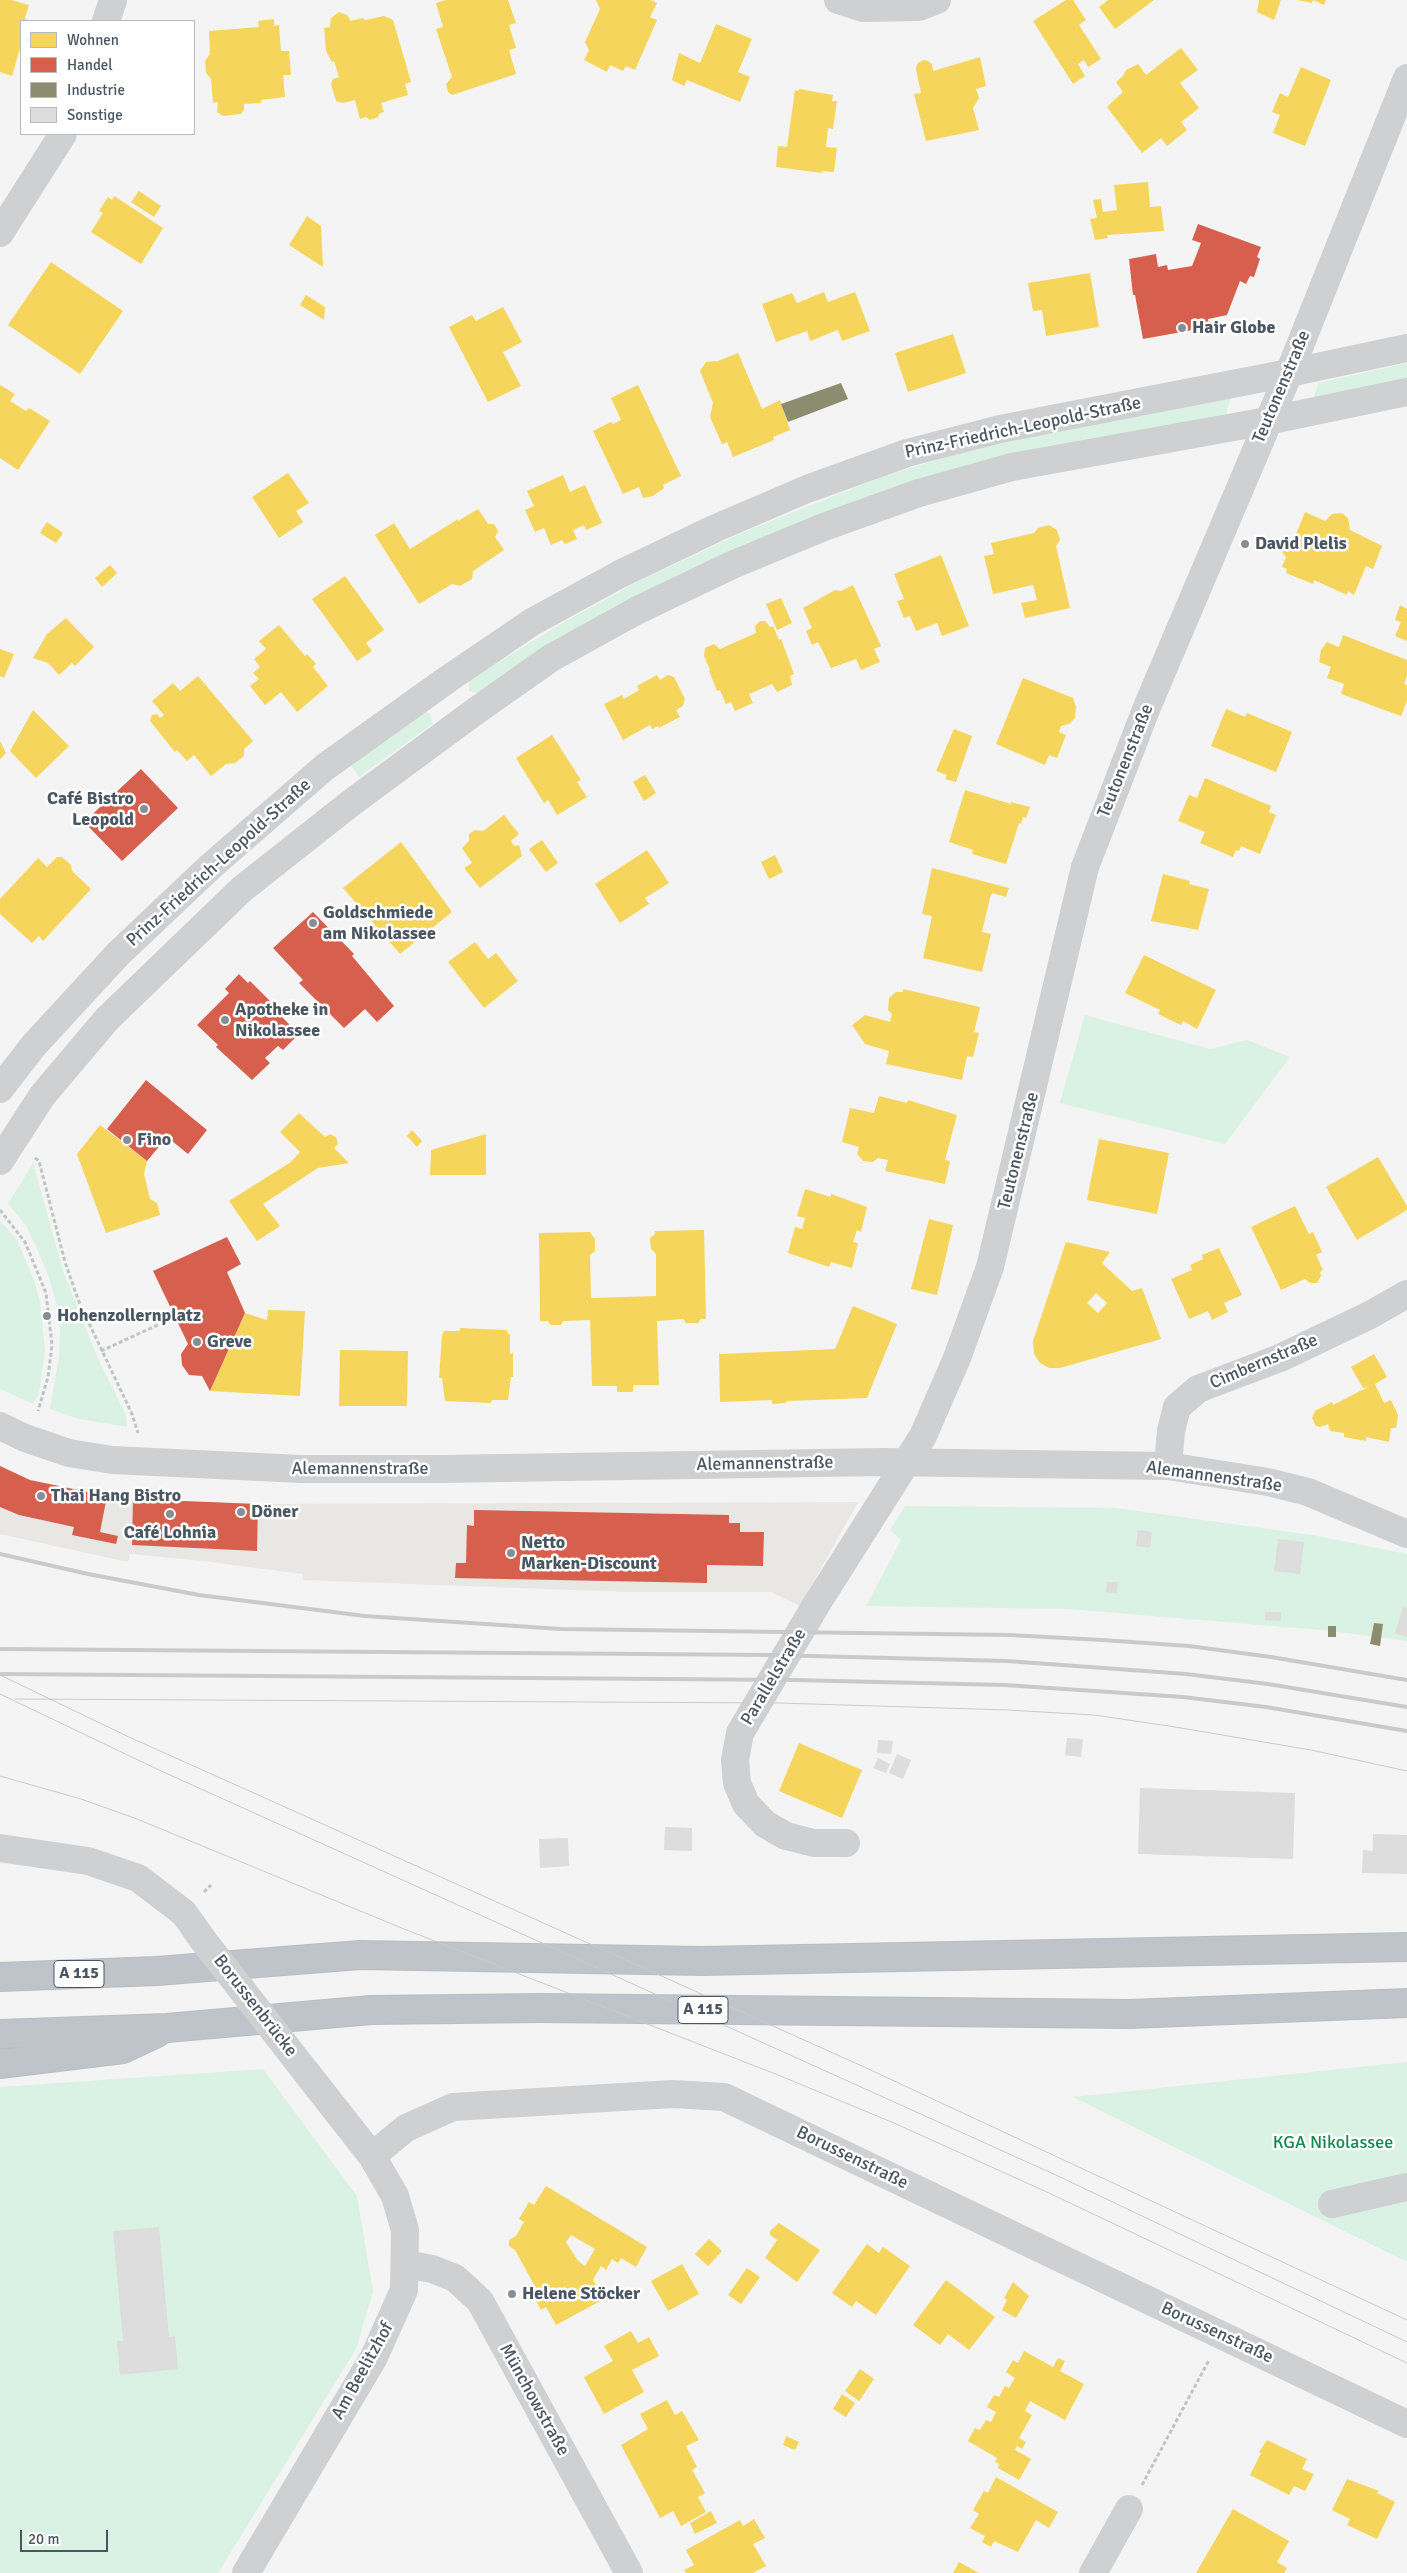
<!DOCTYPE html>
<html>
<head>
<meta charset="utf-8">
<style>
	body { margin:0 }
	#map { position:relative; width:1407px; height:2573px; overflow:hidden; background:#f4f4f4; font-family:Signika,sans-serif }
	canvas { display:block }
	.legend { position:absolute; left:20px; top:20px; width:175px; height:115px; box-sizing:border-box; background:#fff; border:1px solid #b7bbc0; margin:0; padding:6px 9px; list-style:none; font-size:15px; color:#4a5661 }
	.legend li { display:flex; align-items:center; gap:10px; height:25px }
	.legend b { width:25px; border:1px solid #b7bbc0 }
	.scale { position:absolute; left:20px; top:2530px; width:88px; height:22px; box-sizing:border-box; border:2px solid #4a5661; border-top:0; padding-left:6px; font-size:15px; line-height:18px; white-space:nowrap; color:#4a5661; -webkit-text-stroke:4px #fff; paint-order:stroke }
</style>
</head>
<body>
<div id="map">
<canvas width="1407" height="2573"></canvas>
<ul class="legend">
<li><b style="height:14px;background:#f6d55c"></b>Wohnen</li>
<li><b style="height:14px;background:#d6604d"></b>Handel</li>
<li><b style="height:14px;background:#8c8c6e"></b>Industrie</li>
<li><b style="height:14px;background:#ddddde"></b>Sonstige</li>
</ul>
<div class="scale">20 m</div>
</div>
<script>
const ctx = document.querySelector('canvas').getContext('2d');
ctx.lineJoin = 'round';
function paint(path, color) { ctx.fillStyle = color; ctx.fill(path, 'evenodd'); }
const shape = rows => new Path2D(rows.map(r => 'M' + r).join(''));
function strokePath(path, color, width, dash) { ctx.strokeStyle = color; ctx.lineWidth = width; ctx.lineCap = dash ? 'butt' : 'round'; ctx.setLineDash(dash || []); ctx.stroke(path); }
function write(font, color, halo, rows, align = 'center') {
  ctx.font = font + ' Signika,sans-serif'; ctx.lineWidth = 5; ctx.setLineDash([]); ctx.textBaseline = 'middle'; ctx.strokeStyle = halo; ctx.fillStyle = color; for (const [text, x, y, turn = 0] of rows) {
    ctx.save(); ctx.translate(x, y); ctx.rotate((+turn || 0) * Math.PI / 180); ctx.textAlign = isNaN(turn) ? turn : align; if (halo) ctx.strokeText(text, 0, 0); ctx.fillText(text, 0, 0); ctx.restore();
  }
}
paint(shape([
	[0,1466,30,1480,125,1499,258,1504,858,1502,800,1606,771,1592,627,1592,303,1580,302,1574,204,1561,130,1554,128,1562,0,1534]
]), '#e8e7e3');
paint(shape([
	[1407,363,1407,380,1313,400,1318,383],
	[1231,396,1226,414,1025,453,889,489,811,521,481,693,469,691,469,680,566,621,639,581,746,531,884,476,990,444],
	[425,711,430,714,432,724,359,777,350,764],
	[1085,1015,1210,1049,1247,1040,1290,1057,1225,1144,1060,1103],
	[33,1163,63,1271,98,1359,126,1415,127,1427,79,1419,50,1409,59,1357,60,1332,55,1298,46,1269,26,1225,8,1204],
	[0,1221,17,1240,34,1280,40,1301,45,1350,39,1394,33,1404,0,1389],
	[905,1506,1116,1508,1312,1535,1407,1554,1407,1641,1332,1631,1069,1609,866,1606,901,1540,890,1530],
	[1407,2062,1407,2262,1073,2097],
	[263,2069,357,2196,373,2292,356,2349,218,2573,0,2573,0,2087]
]), '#d9f2e3');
paint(shape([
	[0,0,11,0,29,5,25,18,28,21,21,21,21,45,12,76,0,72],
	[446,0,508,0,516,23,509,25,516,48,509,50,516,74,452,95,448,92,446,84,452,77,436,29,443,27,436,3],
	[596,0,651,0,657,3,650,17,657,20,635,70,626,66,623,71,610,65,607,72,584,60,589,50,585,42,600,9],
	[1066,0,1073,0,1086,20,1079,25,1101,59,1088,67,1084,60,1078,64,1085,76,1073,84,1033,21],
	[1108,0,1154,0,1115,29,1099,7],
	[1259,0,1281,0,1274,20,1257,12],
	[1297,0,1326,0,1324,5,1313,0,1312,3],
	[339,12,347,15,351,21,362,18,366,20,384,16,393,20,411,82,405,84,408,95,381,103,384,112,380,113,378,117,370,120,366,117,360,119,355,100,343,103,336,101,331,84,333,79,339,77,334,61,332,62,326,51,324,28,330,27,331,18],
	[274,19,274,26,279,25,281,51,289,51,291,75,283,75,285,97,261,100,261,103,244,104,244,110,241,114,223,116,217,112,218,102,213,103,211,79,206,73,205,61,210,54,209,31,259,27,258,21],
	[716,24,752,39,738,72,750,77,740,102,687,80,684,86,672,80,679,53,700,63],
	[1181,48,1198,70,1180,83,1199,108,1181,122,1187,130,1167,146,1161,138,1142,153,1107,107,1123,92,1116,82,1123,76,1126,70,1138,64,1146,75],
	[980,57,986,86,976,89,979,98,973,108,979,130,926,141,914,94,921,93,916,69,917,64,923,60,928,61,932,64,933,71],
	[1301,67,1331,80,1305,146,1273,133,1280,115,1272,112,1280,93,1288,97],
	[799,89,833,95,832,101,837,101,833,129,828,128,826,147,837,148,834,172,822,171,822,173,776,167,778,146,787,147,795,90,799,91],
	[1148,182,1150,207,1161,206,1164,231,1107,235,1108,238,1095,240,1090,219,1097,218,1093,200,1101,199,1103,212,1117,210,1114,185],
	[139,191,161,206,154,217,131,202],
	[114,196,163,228,141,264,91,232,103,213,99,211,108,197,112,200],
	[307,216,321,226,323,267,289,245],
	[51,262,123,311,80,374,8,325],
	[1090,273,1099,327,1046,336,1042,310,1033,311,1028,283],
	[824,292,828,302,855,292,870,331,842,341,838,330,810,341,807,331,776,342,762,304,792,293,797,303],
	[306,295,325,307,324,320,300,305],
	[503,307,522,342,503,352,521,386,488,402,449,327,472,315,476,321],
	[953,334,966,373,908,392,895,353],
	[738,353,762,409,780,400,790,430,773,437,774,440,733,457,727,442,722,444,710,417,713,403,700,371,706,362,718,361],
	[0,385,15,394,10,401,26,411,29,408,50,421,18,470,0,458],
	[638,385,681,476,663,485,664,488,653,496,643,498,639,487,623,494,593,431,611,422,613,424,621,420,611,398],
	[288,473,309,503,296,511,303,522,279,538,252,497],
	[563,475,570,492,585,485,602,523,586,530,584,525,573,530,577,539,565,544,562,540,551,545,544,528,535,532,525,510,534,506,527,491],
	[478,509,488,524,494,524,498,531,495,537,504,550,473,571,472,579,460,586,452,584,419,604,375,535,394,523,410,549,458,519,458,521],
	[1305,512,1325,521,1332,514,1342,513,1348,518,1350,530,1382,546,1373,569,1366,566,1354,595,1348,591,1347,595,1314,580,1313,584,1286,573,1287,569,1282,567,1286,557,1282,552,1285,544,1292,544],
	[47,522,63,533,56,543,40,533],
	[1049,525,1057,530,1060,540,1056,546,1070,608,1025,618,1021,603,1037,600,1033,585,993,594,984,556,994,554,991,543,1034,533,1038,528],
	[941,555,969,626,942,636,937,623,916,631,910,616,904,618,897,601,904,599,894,574],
	[110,565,117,573,102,587,95,578],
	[345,576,384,630,366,643,372,651,357,661,312,599],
	[853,585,881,646,874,649,880,662,861,670,856,659,831,668,818,642,812,645,806,631,812,628,803,608,835,590,841,591],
	[781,598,792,623,777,630,766,604],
	[1400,605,1407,609,1407,641,1395,636,1401,622,1395,620],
	[66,618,94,647,75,666,72,663,59,675,48,663,33,658,47,634],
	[760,621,765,621,770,627,773,626,779,640,781,639,794,674,790,676,792,685,777,692,772,684,749,694,753,703,735,711,731,702,726,704,720,690,717,691,709,671,710,670,704,656,705,648,714,644,720,649,756,633,755,626],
	[279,625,305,656,307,654,316,664,313,667,328,686,297,712,281,692,265,705,250,686,259,679,253,673,260,667,254,659,266,649,259,641],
	[1343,635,1407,660,1407,676,1404,684,1407,685,1407,701,1401,716,1341,694,1344,684,1327,678,1331,667,1319,662,1321,650,1327,642,1339,647],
	[0,649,14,654,4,678,0,676],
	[657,675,660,680,668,675,674,677,685,699,683,706,676,710,680,717,659,728,658,726,652,729,650,725,623,740,604,704,622,695,624,699,639,690,637,686],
	[198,676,253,741,244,749,244,756,235,763,226,764,211,776,194,755,187,761,177,750,175,752,150,721,152,715,157,714,160,718,164,715,152,701,173,683,180,691],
	[1023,678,1073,698,1076,707,1075,718,1069,724,1061,726,1059,732,1066,735,1057,758,1049,755,1045,765,996,744],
	[1226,709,1245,717,1247,713,1292,732,1276,772,1211,746],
	[33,710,69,746,36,778,10,751],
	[954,729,972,736,956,782,945,779,947,775,936,771],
	[552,735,581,780,577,782,587,797,557,815,548,800,544,803,516,758],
	[0,741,6,753,0,759],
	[645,775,656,793,644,801,633,782],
	[1205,778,1271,806,1269,812,1276,815,1260,854,1241,846,1239,851,1236,850,1233,857,1200,843,1205,832,1178,821,1189,795,1197,798],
	[965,790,1011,804,1011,802,1030,807,1026,818,1023,817,1021,824,1019,823,1006,864,972,854,973,850,949,842],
	[504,815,519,834,511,841,514,846,519,845,522,856,480,888,464,868,472,863,462,848,469,841,469,834,475,830,483,831],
	[542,840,558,863,546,872,529,849],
	[401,842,452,912,400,954,343,888],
	[647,850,669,883,645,898,649,904,620,923,595,884],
	[775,855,783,872,769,879,761,862],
	[57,857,62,857,71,865,72,871,91,889,43,941,39,936,32,943,0,914,0,899,38,858,47,867],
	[932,868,1009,888,1006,897,992,893,990,898,982,932,991,934,982,972,923,958,932,916,922,914],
	[1163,874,1190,881,1189,884,1209,889,1198,930,1151,921],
	[475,942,488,959,496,953,518,981,484,1008,448,962],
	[1144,955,1216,990,1197,1029,1183,1021,1181,1025,1158,1014,1160,1010,1125,993],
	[903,989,980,1007,974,1032,979,1033,973,1057,967,1056,962,1080,886,1064,889,1051,865,1044,852,1025,865,1015,890,1022,892,1014,888,1010,889,998,896,992,903,992],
	[879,1096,907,1103,908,1100,957,1115,945,1160,950,1161,945,1184,885,1171,888,1160,878,1158,873,1162,863,1161,857,1154,859,1147,842,1142,850,1108,874,1113],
	[299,1113,325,1137,330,1134,336,1137,338,1144,334,1148,349,1163,318,1168,263,1204,280,1226,257,1241,229,1201,291,1162,300,1152,280,1132],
	[100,1125,147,1161,144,1174,150,1199,157,1203,160,1215,106,1233,77,1154],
	[412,1130,422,1141,417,1147,407,1136],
	[486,1134,486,1175,430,1175,431,1150],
	[1099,1139,1169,1153,1157,1214,1087,1200],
	[1378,1157,1407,1206,1407,1210,1357,1240,1326,1187],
	[805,1189,831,1197,831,1194,867,1207,861,1232,857,1230,853,1242,858,1243,852,1268,831,1262,829,1267,788,1253,795,1227,802,1229,805,1218,797,1216],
	[1295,1206,1309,1234,1313,1232,1322,1252,1316,1255,1323,1270,1320,1272,1321,1276,1317,1283,1310,1283,1305,1279,1281,1290,1251,1227],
	[929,1219,953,1225,937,1295,911,1289],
	[704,1230,706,1319,701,1319,698,1323,686,1323,683,1319,657,1321,659,1385,633,1385,633,1392,617,1392,617,1386,592,1386,590,1320,563,1321,561,1325,550,1325,548,1321,540,1321,539,1233,590,1232,595,1239,595,1251,590,1255,591,1298,656,1296,656,1254,651,1249,650,1238,655,1234,655,1231],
	[1066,1242,1110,1252,1102,1263,1132,1291,1142,1288,1161,1339,1060,1368,1049,1368,1040,1363,1034,1354,1033,1341],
	[1096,1293,1107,1303,1098,1313,1087,1303],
	[1219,1248,1242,1295,1224,1303,1228,1312,1212,1320,1208,1311,1189,1319,1171,1279,1192,1270,1190,1265,1203,1259,1202,1255],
	[853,1306,897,1324,867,1398,786,1401,786,1403,772,1404,772,1400,720,1402,719,1354,835,1349],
	[268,1310,305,1311,300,1396,210,1391,245,1313,267,1320],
	[460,1328,507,1330,508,1334,510,1334,510,1354,513,1353,513,1377,511,1377,508,1400,492,1400,491,1403,445,1401,442,1378,439,1378,442,1335,444,1331,460,1331],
	[340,1350,408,1351,407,1406,339,1406],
	[1374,1354,1387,1377,1375,1384,1384,1403,1391,1400,1398,1415,1396,1428,1391,1428,1389,1442,1366,1437,1366,1441,1344,1437,1344,1433,1330,1431,1328,1424,1320,1427,1316,1426,1312,1418,1315,1411,1332,1402,1333,1405,1368,1387,1363,1388,1351,1367],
	[799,1743,862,1770,842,1818,779,1791],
	[546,2186,647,2247,636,2267,621,2258,618,2263,612,2259,606,2270,601,2266,593,2280,604,2299,556,2325,546,2307,541,2310,532,2293,537,2290,515,2250,509,2246,509,2240,516,2236,524,2222,519,2219,529,2202,534,2205],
	[571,2235,595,2249,585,2266,578,2261,566,2242],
	[779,2223,820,2250,797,2282,765,2258,777,2240,770,2235,770,2231],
	[709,2239,722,2251,708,2266,695,2254],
	[867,2244,879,2253,883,2247,910,2266,876,2315,856,2301,852,2307,832,2293],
	[682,2264,699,2294,668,2311,651,2281],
	[747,2268,760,2277,741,2304,728,2295],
	[946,2280,995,2317,969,2350,948,2334,940,2345,913,2325],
	[1013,2282,1029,2296,1016,2318,1002,2310,1007,2300,1004,2298],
	[631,2331,638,2343,649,2337,659,2356,632,2370,644,2392,604,2414,584,2377,613,2361,604,2346],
	[1024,2351,1053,2367,1058,2358,1065,2361,1060,2371,1084,2384,1065,2420,1030,2401,1025,2411,1032,2415,1019,2438,1026,2442,1022,2449,1017,2446,1015,2450,1031,2459,1019,2480,998,2468,999,2464,995,2462,997,2458,968,2441,975,2428,980,2430,986,2420,991,2422,996,2412,987,2407,994,2395,999,2397,1005,2386,1009,2388,1015,2378,1006,2372,1013,2360,1018,2363],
	[860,2369,874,2379,859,2401,845,2391],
	[842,2394,855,2403,846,2417,833,2409],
	[667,2400,675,2415,682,2411,699,2440,686,2446,697,2467,692,2470,705,2493,698,2497,706,2512,681,2526,673,2511,660,2518,621,2445,648,2429,640,2414],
	[786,2436,799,2442,795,2450,783,2445],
	[1267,2440,1307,2459,1302,2469,1314,2474,1305,2491,1294,2486,1289,2495,1250,2475,1261,2453,1259,2452],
	[996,2477,1058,2512,1049,2528,1036,2520,1018,2552,994,2541,991,2547,982,2542,985,2536,970,2528,979,2514,973,2510,984,2491,988,2493],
	[1347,2479,1379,2491,1377,2493,1395,2502,1377,2539,1347,2525,1350,2519,1332,2510],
	[1233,2509,1289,2541,1277,2562,1287,2568,1284,2573,1196,2573],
	[711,2511,717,2523,695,2534,690,2523],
	[754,2519,765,2538,753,2544,766,2566,753,2573,686,2573,684,2570,694,2565,686,2550,740,2520,743,2526],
	[959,2562,979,2573,953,2573]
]), '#f6d55c');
paint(shape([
	[1198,224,1261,247,1257,257,1260,259,1254,277,1250,276,1246,284,1240,281,1227,315,1208,319,1209,327,1143,339,1135,295,1133,295,1129,259,1156,254,1158,267,1167,265,1168,270,1192,266,1201,243,1192,240],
	[141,769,178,808,122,861,84,822],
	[313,912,354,954,352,956,394,1006,377,1022,365,1009,344,1028,299,983,303,980,273,948],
	[239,974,248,983,250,981,282,1013,280,1015,299,1034,283,1050,278,1046,265,1058,270,1063,252,1080,216,1047,218,1045,197,1025,229,993,225,989],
	[146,1080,207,1130,188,1154,167,1137,147,1161,107,1129],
	[227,1237,241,1264,227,1272,245,1313,210,1391,202,1376,189,1375,182,1365,181,1354,188,1344,153,1271],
	[0,1466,30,1480,107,1496,100,1532,118,1536,116,1544,72,1535,74,1527,19,1515,0,1507],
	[133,1499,258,1504,257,1551,132,1545],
	[474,1510,729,1515,729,1523,740,1523,740,1532,764,1532,763,1566,707,1565,707,1583,455,1578,456,1563,466,1563,467,1525,474,1526]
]), '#d6604d');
paint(shape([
	[841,383,848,399,788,422,781,404],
	[1374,1623,1383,1624,1380,1646,1370,1644],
	[1328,1626,1336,1626,1336,1637,1328,1637]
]), '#8c8c6e');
paint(shape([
	[1138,1530,1152,1532,1150,1548,1136,1546],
	[1278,1539,1304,1542,1300,1574,1274,1571],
	[1107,1582,1118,1582,1117,1593,1106,1592],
	[1403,1607,1407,1608,1407,1637,1395,1633],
	[1265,1612,1281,1612,1281,1621,1265,1620],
	[1067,1738,1083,1739,1081,1757,1065,1755],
	[878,1740,893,1741,891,1754,877,1753],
	[897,1754,911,1760,903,1779,889,1773],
	[878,1758,890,1764,886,1773,873,1768],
	[1140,1788,1295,1793,1293,1859,1138,1854],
	[665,1827,692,1828,692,1851,664,1850],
	[1373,1834,1407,1835,1407,1874,1362,1873,1363,1850,1373,1851],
	[568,1838,569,1866,540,1868,539,1839],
	[159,2227,169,2337,175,2336,178,2369,120,2375,117,2341,123,2341,113,2231]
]), '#ddddde');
const highway = shape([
	[0,1977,157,1971,360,1955,702,1961,1407,1947],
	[0,2034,167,2028,371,2010,541,2008,1130,2014,1407,2003],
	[0,2064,123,2049,157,2033]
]);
strokePath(highway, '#b9bec3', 30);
strokePath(shape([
	[35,1158,39,1161,65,1262,79,1302,132,1414,138,1433],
	[0,1210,25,1242,46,1293,52,1345,48,1377,38,1411],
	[101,1351,175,1317],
	[204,1892,211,1885],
	[1142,2485,1209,2360]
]), '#bcc7c4', 3, [4, 2.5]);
strokePath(shape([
	[838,0,863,8,919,7,937,0],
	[106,21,113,0],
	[0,233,63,134],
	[0,1089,34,1045,118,954,211,866,325,767,448,679,532,622,620,574,716,528,807,489,907,453,1000,429,1289,373,1407,348],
	[0,1161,42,1096,107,1019,242,889,351,803,473,713,551,658,638,610,732,565,824,527,919,493,1012,467,1267,421,1407,392],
	[0,1426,25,1438,69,1453,112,1460,301,1469,442,1469,881,1462,1168,1466,1268,1482,1308,1492,1407,1534],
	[1168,1466,1171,1431,1177,1407,1198,1389,1280,1358,1370,1315,1407,1294],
	[846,1843,814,1843,786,1836,765,1824,746,1804,737,1783,735,1760,740,1733,816,1605,923,1436,957,1358,990,1267,1085,867,1147,707,1289,373,1407,78],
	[0,1848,88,1861,138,1878,184,1913,203,1940],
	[372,2156,406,2128,453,2107,673,2094,724,2097,1407,2424],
	[1332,2204,1407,2187],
	[406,2264,432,2269,455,2278,480,2301,629,2573],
	[246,2573,374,2357,404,2290,405,2230,395,2196,372,2156,306,2072],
	[1093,2573,1129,2509]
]), '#ced0d2', 28);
strokePath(highway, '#bec4c9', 28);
strokePath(shape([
	[0,1675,129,1737,862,2066,1407,2320],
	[0,1694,159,1770,1058,2176,1407,2342],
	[15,1699,779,1703,1008,1710,1094,1715,1169,1726,1311,1750,1407,1771],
	[0,1776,81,1799,137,1819,404,1929,778,2075,894,2123,1049,2193,1407,2363]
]), '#c9cacc', 1);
strokePath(shape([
	[0,1554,88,1574,199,1595,365,1616,561,1629,1009,1635,1102,1640,1189,1646,1271,1657,1407,1680],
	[0,1649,771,1655,1007,1661,1186,1674,1268,1684,1407,1707],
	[0,1674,793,1680,1005,1685,1183,1697,1266,1707,1407,1731]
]), '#c9cacc', 4);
strokePath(shape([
	[203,1940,306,2072]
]), '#ced0d2', 28);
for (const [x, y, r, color] of [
	[1182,328,5,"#868d94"],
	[1245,544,5,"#868d94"],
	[144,809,5,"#868d94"],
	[313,923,5,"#868d94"],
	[225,1020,5,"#868d94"],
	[127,1140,5,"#868d94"],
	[47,1316,5,"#868d94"],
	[197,1342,5,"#868d94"],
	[41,1496,5,"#868d94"],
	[241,1512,5,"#868d94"],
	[170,1514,5,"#868d94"],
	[511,1553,5,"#868d94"],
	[512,2294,5,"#868d94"]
]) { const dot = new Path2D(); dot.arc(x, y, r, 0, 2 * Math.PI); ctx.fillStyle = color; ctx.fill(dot); strokePath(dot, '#fff', 2); }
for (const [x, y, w] of [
	[79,1974,50],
	[703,2010,50]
]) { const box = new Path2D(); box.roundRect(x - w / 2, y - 13.5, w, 27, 4); ctx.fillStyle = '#fff'; ctx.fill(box); strokePath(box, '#4a5661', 1); }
write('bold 16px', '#4a5661', null, [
	["A 115",79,1974],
	["A 115",703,2010]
]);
write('bold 18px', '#4a5661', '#fff', [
	["Hair Globe",1192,328],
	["David Plelis",1255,544],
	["Café Bistro",134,799,"right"],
	["Leopold",134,820,"right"],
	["Goldschmiede",323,913],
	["am Nikolassee",323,934],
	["Apotheke in",235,1010],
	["Nikolassee",235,1031],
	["Fino",137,1140],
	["Hohenzollernplatz",57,1316],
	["Greve",207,1342],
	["Thai Hang Bistro",51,1496],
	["Döner",251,1512],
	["Café Lohnia",170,1533,"center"],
	["Netto",521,1543],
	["Marken-Discount",521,1564],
	["Helene Stöcker",522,2294]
], 'left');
write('18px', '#4a5661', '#fff', [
	["Teutonenstraße",1282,387,-67],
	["Prinz-Friedrich-Leopold-Straße",1023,428,-12],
	["Teutonenstraße",1126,761,-68],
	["Prinz-Friedrich-Leopold-Straße",219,863,-42],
	["Teutonenstraße",1019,1151,-76],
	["Cimbernstraße",1264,1362,-23],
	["Alemannenstraße",765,1464,-1],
	["Alemannenstraße",360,1469],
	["Alemannenstraße",1214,1477,8],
	["Parallelstraße",774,1677,-59],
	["Borussenbrücke",255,2006,52],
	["Borussenstraße",852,2158,26],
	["Borussenstraße",1217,2333,25],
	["Am Beelitzhof",363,2371,-61],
	["Münchowstraße",534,2400,61]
]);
write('18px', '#17864f', '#fff', [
	["KGA Nikolassee",1333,2143]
]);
</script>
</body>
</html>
